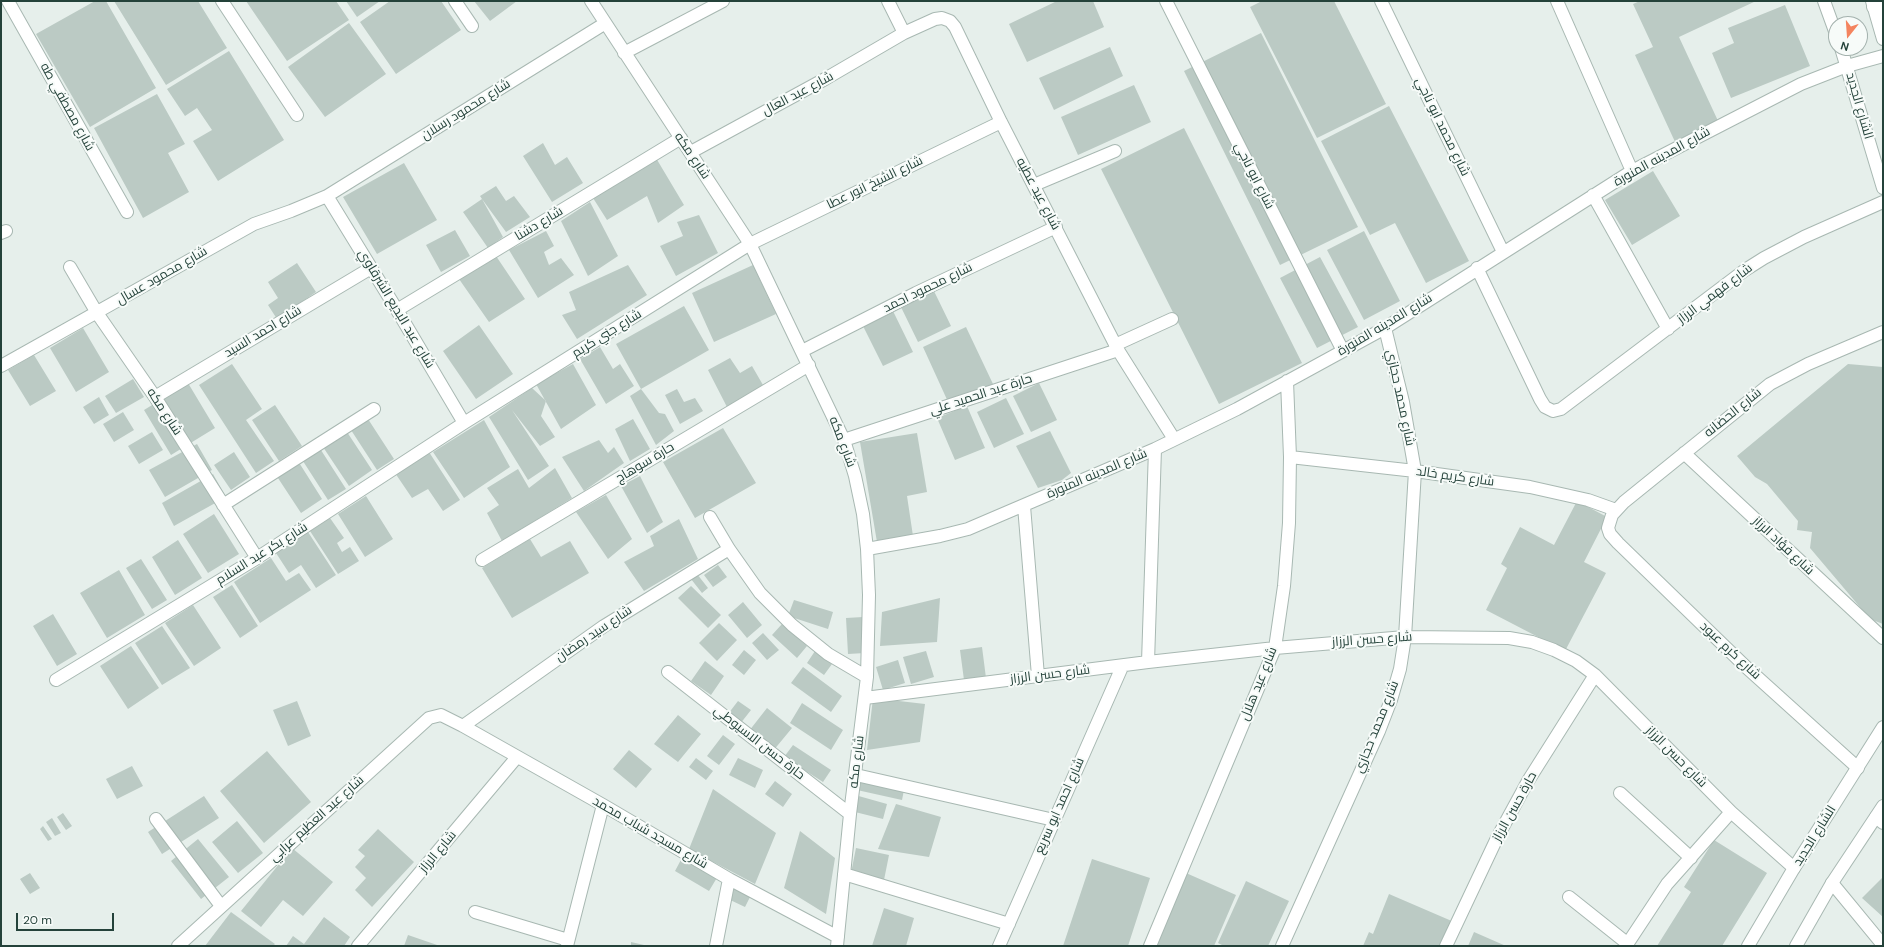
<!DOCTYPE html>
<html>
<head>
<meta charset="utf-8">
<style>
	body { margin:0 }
	#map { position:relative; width:1884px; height:947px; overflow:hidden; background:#e6efeb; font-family:"DM Sans",sans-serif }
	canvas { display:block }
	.frame { position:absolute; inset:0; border:2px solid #24423a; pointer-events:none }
	.north { position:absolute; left:1828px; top:16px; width:40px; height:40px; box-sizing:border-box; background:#f7fbf9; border:1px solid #a3b1ad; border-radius:50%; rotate:197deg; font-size:11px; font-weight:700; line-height:16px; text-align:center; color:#24423a }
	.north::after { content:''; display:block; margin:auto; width:14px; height:18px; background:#f4845f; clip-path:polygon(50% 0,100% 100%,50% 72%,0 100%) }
	.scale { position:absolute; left:16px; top:913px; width:98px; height:18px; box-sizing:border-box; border:2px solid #24423a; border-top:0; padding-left:5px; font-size:12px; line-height:14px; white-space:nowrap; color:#24423a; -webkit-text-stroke:3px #f7fbf9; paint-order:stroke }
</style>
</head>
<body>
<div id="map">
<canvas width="1884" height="947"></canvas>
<div class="frame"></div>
<div class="north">N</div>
<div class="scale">20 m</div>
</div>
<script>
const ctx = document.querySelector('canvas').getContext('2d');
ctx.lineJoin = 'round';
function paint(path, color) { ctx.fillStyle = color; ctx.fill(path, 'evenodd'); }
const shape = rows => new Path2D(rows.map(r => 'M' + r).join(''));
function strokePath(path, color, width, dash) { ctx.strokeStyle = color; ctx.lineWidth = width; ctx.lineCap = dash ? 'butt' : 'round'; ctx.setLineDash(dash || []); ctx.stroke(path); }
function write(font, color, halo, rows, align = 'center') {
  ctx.font = font + ' "DM Sans",Cairo,sans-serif'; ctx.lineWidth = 4; ctx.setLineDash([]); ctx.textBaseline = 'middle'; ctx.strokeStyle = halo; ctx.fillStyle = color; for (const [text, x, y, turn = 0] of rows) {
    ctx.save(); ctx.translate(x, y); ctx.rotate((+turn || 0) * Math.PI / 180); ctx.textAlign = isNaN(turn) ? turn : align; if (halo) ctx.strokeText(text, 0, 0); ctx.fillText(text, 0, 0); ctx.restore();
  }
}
paint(shape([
	[95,1,106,1,156,88,90,127,36,34],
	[114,1,198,1,227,48,166,85],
	[246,1,336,1,349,20,287,61],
	[346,1,380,1,357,17],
	[390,1,441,1,461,30,396,74,360,22],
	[474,1,517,1,490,21],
	[1057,1,1093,1,1104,27,1027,62,1009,24],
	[1262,1,1334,1,1386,104,1317,138,1250,7],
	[1640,1,1756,1,1679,37,1719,123,1676,144,1635,55,1653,47,1633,4],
	[1785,5,1810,66,1731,98,1712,53,1734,43,1728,28],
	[349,23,386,74,325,117,288,67],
	[1261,33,1358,227,1280,265,1184,71],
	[1110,47,1123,76,1054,110,1039,78],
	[229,51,284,140,218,181,193,141,212,130,197,108,185,116,167,89],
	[1134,85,1151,122,1078,155,1061,117],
	[157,94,185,144,168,153,189,192,143,218,94,128],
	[1389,106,1469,261,1426,283,1395,223,1370,235,1321,141],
	[1184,128,1302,363,1219,404,1101,169],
	[543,143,555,165,567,157,583,183,552,202,523,156],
	[656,158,684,205,658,223,647,196,607,220,593,198],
	[404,163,437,220,377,254,343,197],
	[1653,171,1680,216,1632,245,1605,200],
	[496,186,506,201,514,196,530,217,506,232,482,199,503,237,488,248,463,212,482,199,480,196],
	[590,202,618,256,588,276,561,221],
	[699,215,718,253,676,276,660,246,683,236,677,222],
	[455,230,470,256,441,272,426,245],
	[546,231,554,246,544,252,549,265,561,258,574,275,538,298,509,250],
	[1364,231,1400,301,1364,320,1327,250],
	[496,256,525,299,489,322,459,279],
	[1320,257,1358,327,1317,348,1280,278],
	[297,263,316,292,277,319,268,305,278,298,268,282],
	[628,265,647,295,577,339,562,315,576,310,569,292],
	[753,265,776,314,714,342,692,293],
	[933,289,951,326,918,342,900,305],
	[684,306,709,350,641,389,659,413,665,414,674,431,656,445,630,396,641,389,616,344],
	[893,311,913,352,883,366,863,326],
	[479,325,513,374,476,399,443,351],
	[966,327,993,384,949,404,923,347],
	[83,328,109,372,76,392,50,348],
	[600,347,613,369,620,364,634,386,606,404,580,359],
	[34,355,56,391,30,406,8,370],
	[730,358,740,373,752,366,763,385,727,407,708,370],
	[232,364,262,409,246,420,274,461,256,473,199,385],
	[573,364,596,405,561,429,536,384],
	[1848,364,1883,367,1883,624,1870,619,1810,548,1812,532,1797,530,1798,521,1767,484,1755,477,1737,456],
	[133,379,144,397,116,413,105,396],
	[188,383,215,428,171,455,144,410],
	[1039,383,1057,420,1031,432,1013,396],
	[532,388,546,401,541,416,555,437,540,446,512,410,549,466,528,480,489,417],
	[677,389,684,402,695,398,703,411,680,424,665,395],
	[99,397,109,415,94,424,83,407],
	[1006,398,1024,434,994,448,977,412],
	[275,405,302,446,279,461,252,420],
	[967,406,985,448,955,460,937,418],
	[123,412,134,430,114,442,103,424],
	[368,419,394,459,377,470,351,430],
	[633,419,650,449,630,461,615,429],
	[484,420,510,467,464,498,433,452],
	[723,428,756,483,695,518,663,462],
	[1050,431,1071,473,1062,480,1038,488,1016,446],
	[152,432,163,450,139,464,128,446],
	[347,432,372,470,349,486,323,447],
	[917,433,927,492,907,496,913,536,877,542,860,442],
	[599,440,608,453,614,447,624,463,584,491,562,457],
	[197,444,212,470,165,497,149,470],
	[319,447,346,489,328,500,301,458],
	[234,452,250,477,231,490,214,465],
	[429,452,460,500,443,511,428,489,412,498,395,473],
	[298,461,322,499,301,513,276,475],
	[555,468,572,498,502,541,487,513,499,505,487,488,518,469,529,488],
	[213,474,226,497,174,526,162,503],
	[640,476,663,522,647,533,621,486],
	[606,495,632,539,608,559,576,512],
	[366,496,393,539,365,557,338,514],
	[1577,501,1607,517,1584,562,1606,573,1565,651,1486,610,1507,568,1501,564,1520,527,1554,545],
	[214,514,239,554,208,573,183,534],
	[330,518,344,538,337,543,342,552,350,547,359,561,338,574,310,531],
	[679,519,698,559,644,591,624,562,654,546,650,536],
	[308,532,336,575,316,588,301,565,289,573,276,553],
	[530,539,541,557,570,541,589,573,512,618,482,568],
	[178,540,202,578,175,595,152,557],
	[271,558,286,581,299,573,311,590,260,623,234,582],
	[141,559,167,600,152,609,126,568],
	[718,565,727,577,713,587,704,575],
	[119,570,145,615,107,638,80,593],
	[697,574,708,588,702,593,691,579],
	[232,585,258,626,240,638,213,597],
	[691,586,721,615,708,628,678,598],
	[940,598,937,642,880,646,882,612],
	[794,600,833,612,828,629,788,616],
	[743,602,762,625,747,638,728,615],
	[193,605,221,648,194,666,165,623],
	[53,614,77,654,57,666,33,626],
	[863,617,865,653,848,654,846,618],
	[719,623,737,640,717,661,699,643],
	[782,624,807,646,797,658,772,635],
	[162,626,190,668,162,685,135,643],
	[763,633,779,650,767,660,752,643],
	[131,646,159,688,128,709,100,666],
	[982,647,986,678,964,680,960,650],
	[744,650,756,660,744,675,732,665],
	[815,651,832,664,824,675,807,663],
	[926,651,934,677,911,684,903,657],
	[898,660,905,683,883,690,876,667],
	[705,661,724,676,711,695,691,681],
	[803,667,842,696,831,712,791,683],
	[873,698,925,704,920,742,867,750],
	[297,701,311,736,288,746,273,710],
	[738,701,751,710,740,724,728,714],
	[802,703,843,730,831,750,790,723],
	[767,708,792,728,773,751,749,731],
	[678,715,701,734,678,762,654,744],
	[723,735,735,744,719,765,707,756],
	[793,745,831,770,823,782,784,757],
	[629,750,652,769,636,788,613,769],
	[267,751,311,802,264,843,220,791],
	[696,758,713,771,706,780,689,767],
	[738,758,763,770,755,788,729,775],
	[132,766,143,786,117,799,106,779],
	[859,780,904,790,902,800,857,790],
	[775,781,792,794,783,807,765,794],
	[713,789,776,833,755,884,689,849],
	[855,795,887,804,883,819,851,811],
	[204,796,219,818,162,854,148,832],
	[896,804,941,817,929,857,878,849],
	[63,813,72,826,66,830,57,817],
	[52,818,61,833,55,836,46,822],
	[237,821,263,853,238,873,212,842],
	[43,826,52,839,48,841,40,829],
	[378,829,414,862,372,907,355,890,366,878,355,867,365,856,358,850],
	[800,831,835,858,826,914,784,888],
	[198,839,229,877,201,899,171,861],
	[1714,840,1767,873,1722,946,1657,946,1691,892,1684,887],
	[292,848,333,882,303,916,283,900,261,927,241,911],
	[856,848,889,855,884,880,851,873],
	[683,856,718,876,709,891,675,871],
	[1092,859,1150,878,1128,946,1063,946],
	[30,873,40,888,30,894,20,879],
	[1186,873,1236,895,1214,946,1154,946],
	[1883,877,1883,917,1862,898],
	[1246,881,1289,901,1268,946,1224,946,1218,943],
	[732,886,751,895,745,907,726,898],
	[1389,894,1454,922,1444,946,1363,946,1369,932,1373,934],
	[884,908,914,918,906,946,872,946],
	[231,912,275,944,273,946,205,946],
	[324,917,350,937,344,946,286,946,293,936,304,944],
	[1474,932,1506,946,1468,946],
	[408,935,440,946,404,946],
	[631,942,644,945,644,946,631,946]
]), '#bbcac4');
const minor = shape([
	[8,1,127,212],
	[222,1,297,115],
	[455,1,472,26],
	[591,1,750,244,844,440,855,476,863,514,867,549,869,595,867,677,850,814,837,946],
	[888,1,904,33,935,19,942,18,950,21,955,27,1001,122,1118,350,1174,439],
	[1166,1,1343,351],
	[1381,1,1503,252],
	[1557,1,1632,171],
	[1878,1,1873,7,1883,10],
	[624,53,723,1],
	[691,152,825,79,904,33],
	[1034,185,1115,151],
	[1593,195,1668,329],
	[327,196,397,310,464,423],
	[1,233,6,231],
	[70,267,97,313,155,397,257,558],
	[1477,268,1540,399,1545,407,1553,411,1561,409,1745,270,1764,258,1804,237,1883,202],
	[397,310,681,138],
	[1115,345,1172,319],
	[802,351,916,293,1056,227],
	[1,366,254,224,291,211,327,196,604,24],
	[155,397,371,268],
	[844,440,1118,350],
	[1684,453,1883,638],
	[1290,457,1415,471,1530,487,1588,500,1616,510],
	[223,505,374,409],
	[1024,506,1038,676],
	[710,517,729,549,760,593,792,625,828,654,867,677],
	[867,549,940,536,968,529,1155,449,1237,409,1385,328,1632,171,1801,84,1847,66,1883,56],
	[482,560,809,365],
	[1148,662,1155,449],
	[668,672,850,814],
	[56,680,257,558,464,423,750,244,1001,122],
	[865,698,1148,662,1275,648,1405,637,1509,638,1532,642,1554,650,1576,661,1595,675,1731,812,1794,868],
	[463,726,604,626,729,549],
	[1858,768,1746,667,1618,543,1610,534,1608,528,1612,515,1624,502,1770,384,1808,364,1883,332],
	[856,775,1054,820],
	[1620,793,1691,858],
	[1876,817,1883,823],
	[156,819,221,906],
	[844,874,1009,924],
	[1832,883,1883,945],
	[1569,897,1628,944],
	[475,912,568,940],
	[178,946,429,718,441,715,463,726,603,805,729,879,838,937],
	[358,946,517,757],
	[567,946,603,805],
	[716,946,729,879],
	[999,946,1122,667],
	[1150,946,1275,648,1284,586,1289,523,1290,457,1287,381],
	[1282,946,1379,731,1391,700,1400,669,1405,637,1415,471,1403,402,1385,328],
	[1446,946,1497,838,1528,781,1595,675],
	[1626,946,1667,884,1731,812]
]);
const tertiary = shape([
	[1824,1,1836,34],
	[1872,1,1883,39],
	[1841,48,1883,188],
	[1748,946,1794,868,1883,727],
	[1796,946,1832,883,1883,806]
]);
strokePath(minor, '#a8b8b2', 14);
strokePath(tertiary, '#a8b8b2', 14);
strokePath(minor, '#fff', 12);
strokePath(tertiary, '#fff', 12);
write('13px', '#24423a', '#f7fbf9', [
	["شارع عبد العال",798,94,-28],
	["الشارع الجديد",1859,106,74],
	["شارع مصطفي طه",67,107,61],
	["شارع محمود رسلان",466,110,-32],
	["شارع محمد ابو ناجي",1442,127,64],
	["شارع مكه",692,156,56],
	["شارع المدينه المنورة",1662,157,-29],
	["شارع ابو ناجي",1254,176,63],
	["شارع الشيخ انور عطا",875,183,-26],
	["شارع عيد عطيه",1038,194,62],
	["شارع دشنا",539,224,-31],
	["شارع محمود عسال",162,276,-30],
	["شارع محمود احمد",928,288,-26],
	["شارع فهمي الرزاز",1715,294,-37],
	["شارع عبد البديع الشرقاوي",396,309,59],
	["شارع المدينه المنورة",1385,325,-31],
	["شارع احمد السيد",263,332,-31],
	["شارع جني كريم",607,334,-32],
	["حارة عبد الحميد علي",981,395,-18],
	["شارع محمد حجازي",1400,398,78],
	["شارع مكه",164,412,57],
	["شارع الحضانه",1733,413,-39],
	["شارع مكه",842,442,69],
	["حارة سوهاج",645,463,-31],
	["شارع المدينه المنورة",1097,474,-23],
	["شارع كريم خالد",1455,477,8],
	["شارع فؤاد الرزاز",1783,546,43],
	["شارع بكر عبد السلام",262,554,-32],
	["شارع سيد رمضان",594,634,-34],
	["شارع حسن الرزاز",1372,640,-4],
	["شارع كرم عبود",1730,651,43],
	["شارع حسن الرزاز",1050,675,-7],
	["شارع عيد هلال",1259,684,-68],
	["شارع محمد حجازي",1377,727,-68],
	["حارة حسن الاسيوطي",759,743,38],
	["شارع حسن الرزاز",1676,757,45],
	["شارع مكه",857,762,-83],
	["شارع احمد ابو سريع",1060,806,-66],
	["حارة حسن الرزاز",1515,807,-61],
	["شارع عبد العظيم عرابي",317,819,-42],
	["شارع مسجد شباب محمد",650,833,30],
	["الشارع الجديد",1815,836,-58],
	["شارع الرزاز",438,852,-50]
]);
</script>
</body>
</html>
